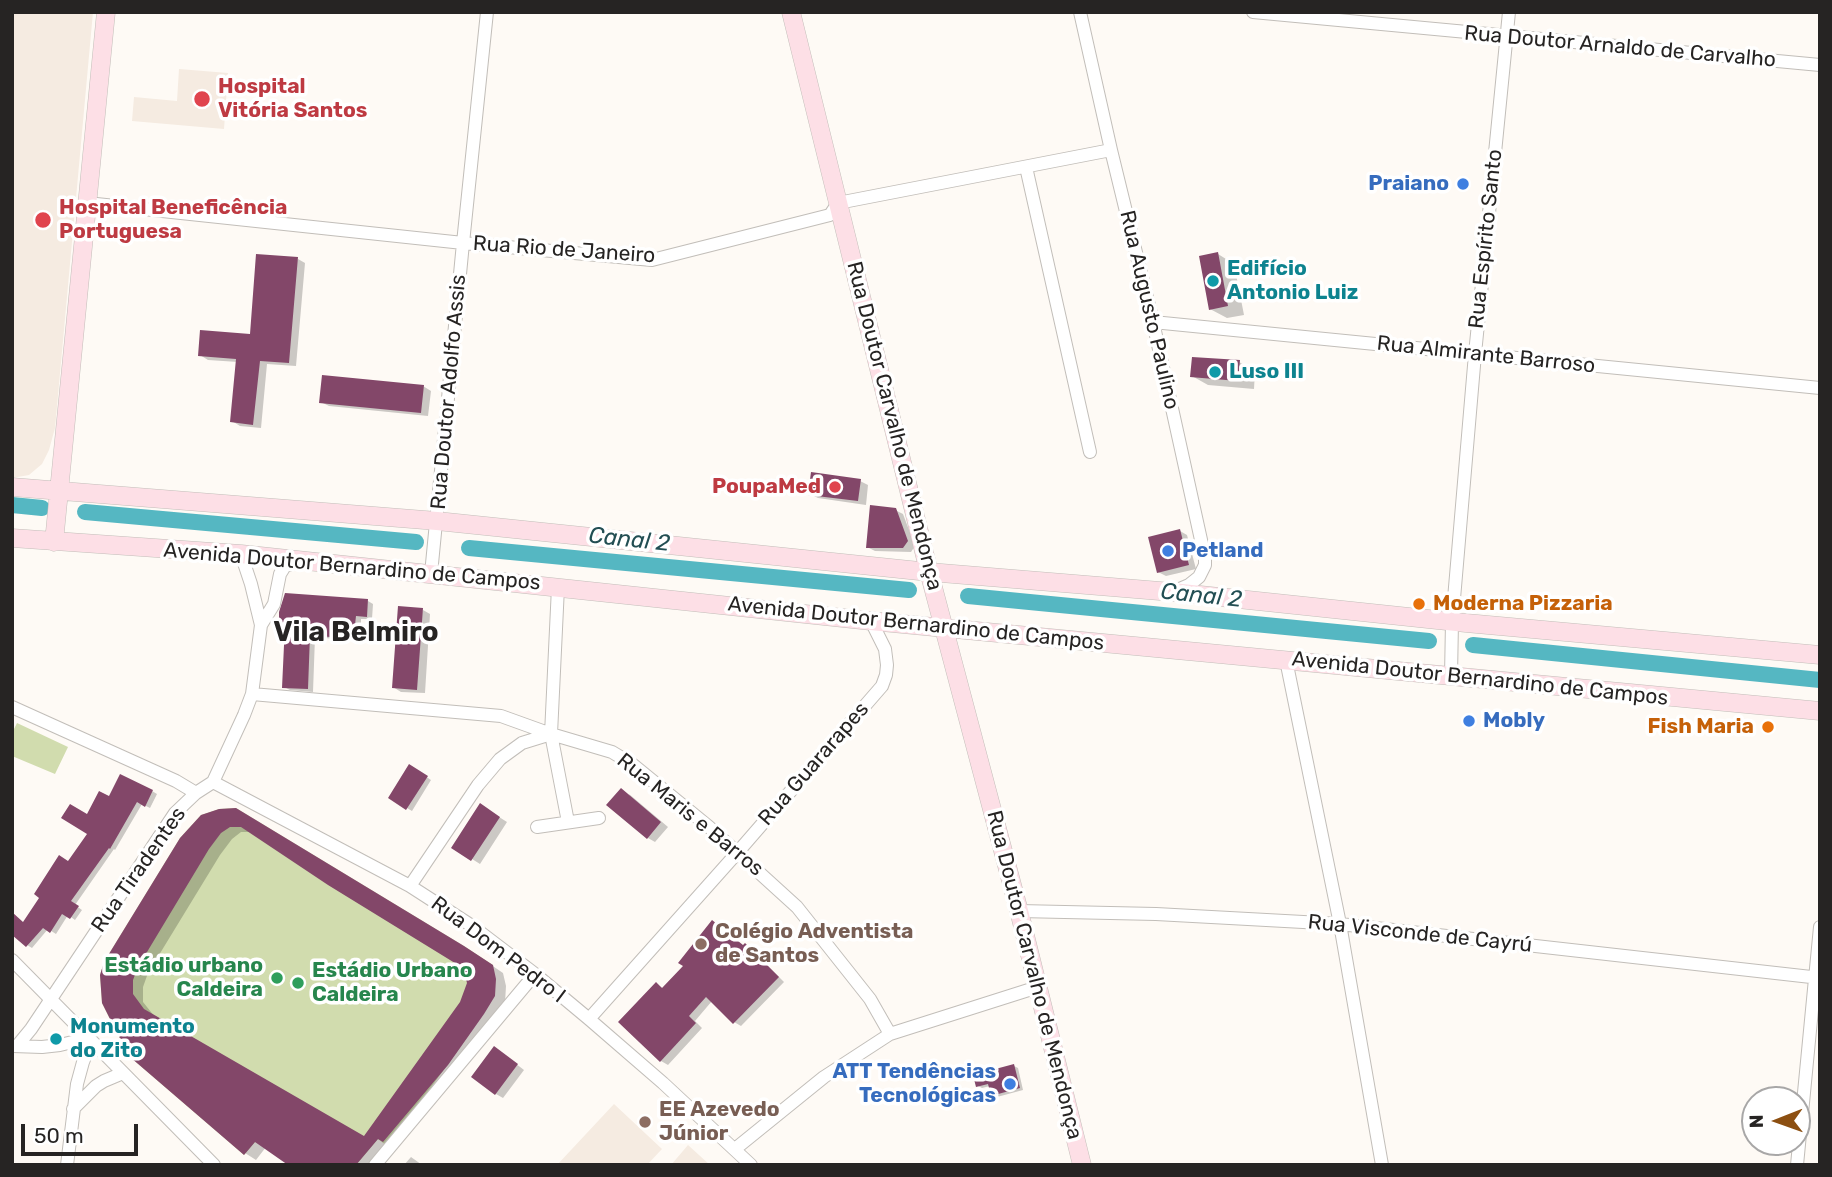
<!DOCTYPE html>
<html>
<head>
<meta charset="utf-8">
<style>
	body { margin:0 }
	#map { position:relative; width:1832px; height:1177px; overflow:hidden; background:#fefaf5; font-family:Rubik,sans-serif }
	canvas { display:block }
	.frame { position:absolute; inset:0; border:14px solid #262423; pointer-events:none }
	.north { position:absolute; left:1741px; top:1086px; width:70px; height:70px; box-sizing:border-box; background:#fff; border:2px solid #a8a7a7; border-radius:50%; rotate:269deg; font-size:19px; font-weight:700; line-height:28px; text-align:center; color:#262423 }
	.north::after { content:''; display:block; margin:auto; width:24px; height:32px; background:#8c4f11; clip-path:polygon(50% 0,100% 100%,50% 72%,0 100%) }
	.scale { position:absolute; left:21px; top:1124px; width:117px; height:32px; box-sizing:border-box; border:4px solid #262423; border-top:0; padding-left:9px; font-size:21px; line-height:24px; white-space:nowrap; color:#262423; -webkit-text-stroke:5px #fff; paint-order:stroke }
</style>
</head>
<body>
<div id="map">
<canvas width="1832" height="1177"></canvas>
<div class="frame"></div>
<div class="north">N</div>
<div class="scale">50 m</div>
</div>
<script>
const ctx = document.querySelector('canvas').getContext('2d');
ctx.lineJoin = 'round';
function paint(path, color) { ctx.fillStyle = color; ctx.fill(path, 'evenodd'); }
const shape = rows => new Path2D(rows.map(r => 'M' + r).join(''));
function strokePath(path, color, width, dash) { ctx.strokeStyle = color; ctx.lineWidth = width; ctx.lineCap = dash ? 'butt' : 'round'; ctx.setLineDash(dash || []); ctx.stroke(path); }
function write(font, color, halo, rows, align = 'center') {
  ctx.font = font + ' Rubik,sans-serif'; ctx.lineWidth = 7; ctx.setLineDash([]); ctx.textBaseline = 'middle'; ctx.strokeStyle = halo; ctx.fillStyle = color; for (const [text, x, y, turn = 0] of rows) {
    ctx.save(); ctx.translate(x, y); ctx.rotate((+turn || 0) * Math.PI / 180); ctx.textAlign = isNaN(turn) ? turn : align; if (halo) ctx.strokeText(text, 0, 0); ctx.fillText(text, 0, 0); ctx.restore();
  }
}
paint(shape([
	[12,12,93,12,55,428,49,450,42,464,29,475,12,478],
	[179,69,228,73,224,129,132,121,134,97,177,101],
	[614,1104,662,1149,647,1165,557,1165],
	[688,1145,710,1165,671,1165]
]), '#f5ebe1');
paint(shape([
	[17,723,68,747,55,774,12,756,12,733],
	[236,808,464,946,493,965,468,1036,417,1107,387,1146,378,1139,356,1165,255,1142,244,1155,130,1057,134,1051,119,1037,124,1031,110,1019,102,1003,100,975,104,962,180,838,201,815,219,809]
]), '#d1dcae');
paint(shape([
	[1218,254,1234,264,1244,315,1227,318,1210,309],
	[298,259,305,263,296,366,267,364,261,428,240,426,232,421,238,362,208,360,200,355,251,336],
	[1239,362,1255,371,1254,389,1208,385,1192,376],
	[423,386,431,391,428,416,329,406,321,402],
	[860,481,868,485,866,505,818,498,810,494],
	[895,510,903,514,915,546,911,552,875,551,867,547],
	[1180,531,1187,535,1196,569,1166,576,1158,572],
	[368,601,373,604,372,619,361,619,361,628,337,626,335,639,315,637,313,692,290,690,284,687,286,626,280,623],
	[423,610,430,614,425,693,401,692,393,687],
	[410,766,431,780,412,811,390,798],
	[152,791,157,794,150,808,142,804,115,850,114,849,75,905,82,910,75,920,68,915,56,934,48,929,32,948,27,945,69,863,89,834,88,817,110,799],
	[629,794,668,827,655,842,648,838],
	[219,810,475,954,503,973,506,986,505,1003,371,1165,291,1165,266,1147,256,1160,245,1153,136,1051,127,1031,111,1018],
	[241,832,252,832,464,967,469,983,462,1003,364,1139,155,1017,143,1002,143,987,148,973,220,855,232,839],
	[488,810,507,822,480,864,453,847],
	[745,946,752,950,784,982,741,1026,734,1022,712,1001,695,1021,702,1028,668,1065,661,1061,620,1022,656,984,664,989],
	[502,1053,524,1070,503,1098,496,1094],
	[1014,1066,1018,1068,1023,1090,997,1097,992,1094,990,1086,982,1088,978,1086],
	[411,1157,418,1162,422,1165,404,1165]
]), '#0003');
strokePath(shape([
	[12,505,42,508],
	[85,512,416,542],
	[469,548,909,590],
	[968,596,1429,641],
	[1473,645,1820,680]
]), '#55b7c2', 16);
paint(shape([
	[1218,252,1228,306,1209,310,1199,256],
	[256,254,298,257,289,363,260,361,253,425,230,422,236,359,198,356,200,330,250,334],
	[1192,357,1240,360,1238,381,1190,377],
	[322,375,424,385,421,413,319,403],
	[811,472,861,479,858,501,808,495],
	[870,505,896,508,908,541,903,548,866,548],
	[1180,529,1189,565,1157,573,1148,537],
	[285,593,368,599,367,617,356,616,355,625,331,624,330,637,310,635,308,689,282,688,285,624,279,624,279,612],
	[398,606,423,608,417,690,392,688],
	[409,764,428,776,406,810,388,798],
	[120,774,153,790,145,807,137,802,110,849,109,848,71,901,79,906,70,919,62,914,50,933,43,928,26,947,12,935,12,912,23,922,39,898,34,894,59,855,68,861,87,834,61,818,70,804,87,814,99,791,109,796],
	[621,788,661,822,647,839,606,805],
	[480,803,500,817,471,861,451,848],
	[236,808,464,946,493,965,496,979,495,996,484,1014,448,1065,383,1142,378,1139,356,1165,288,1165,255,1142,244,1155,130,1057,134,1051,119,1037,125,1031,110,1019,102,1003,100,975,104,962,180,838,201,815,219,809],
	[230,827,241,827,328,885,463,968,467,983,460,1002,364,1136,144,1009,133,994,133,980,138,967,209,849,221,833],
	[712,920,743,945,745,943,779,977,733,1024,706,997,689,1016,696,1023,660,1062,618,1022,656,982,662,988,683,966,678,963],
	[494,1046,518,1064,495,1095,471,1077],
	[1014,1064,1020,1088,991,1096,988,1084,976,1087,973,1075]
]), '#834769');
const street = shape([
	[1080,12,1111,150,1153,322,1205,558,1205,565,1199,577,1189,585,1175,591],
	[1253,12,1820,65],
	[1026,167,1090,452],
	[87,203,463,243,652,260,830,215,838,203,1111,150],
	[1153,322,1820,388],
	[241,554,251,584,261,625],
	[431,574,463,243,487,12],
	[1286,660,1340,924,1382,1165],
	[1451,676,1452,622,1475,354,1509,12],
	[252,694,501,716,551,734,612,752,632,764,709,827,797,907,870,999,890,1034],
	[12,707,176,781,196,793],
	[551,734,568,822],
	[213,782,410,886,472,926,535,974,589,1019,663,1083,751,1165],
	[537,827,599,818],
	[410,886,478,785,500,759,522,743,551,734,558,587],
	[1019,911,1156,914,1340,924,1820,978],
	[12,960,214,1165],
	[589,1019,737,853,882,686,886,675,887,665,885,649,871,621],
	[13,1046,42,1047,60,1045,89,1038],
	[17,1046,31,1029,175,813,196,793,213,782,244,715,252,694,261,625,274,604,280,574,285,566,300,561],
	[73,1109,96,1086,104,1081,123,1073],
	[735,1149,824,1077,890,1034,1038,987],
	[67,1165,77,1084,83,1062,91,1041],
	[375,1165,535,974],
	[1797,1165,1820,927]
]);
const secondary = shape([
	[791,12,929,572,1019,911,1082,1165],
	[12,487,437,521,929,572,1172,592,1466,623,1820,655],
	[12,538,241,554,871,621,1820,711],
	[54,542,106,12]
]);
strokePath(street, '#c2beb9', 14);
strokePath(secondary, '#c2beb9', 19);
strokePath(street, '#fff', 12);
strokePath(secondary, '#fddfe6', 18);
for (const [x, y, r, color] of [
	[202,99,9,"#e0444e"],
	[1463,184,7,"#3f7fe0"],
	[43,220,9,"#e0444e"],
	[1213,281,7,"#0f9aa8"],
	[1215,372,7,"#0f9aa8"],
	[835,487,7,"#e0444e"],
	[1168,551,7,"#3f7fe0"],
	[1419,604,7,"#e8710a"],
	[1469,721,7,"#3f7fe0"],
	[1768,727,7,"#e8710a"],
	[701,944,7,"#8d6e63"],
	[277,978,7,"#2e9e5b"],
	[298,983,7,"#2e9e5b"],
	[56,1039,7,"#0f9aa8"],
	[1010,1084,7,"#3f7fe0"],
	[645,1122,7,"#8d6e63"]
]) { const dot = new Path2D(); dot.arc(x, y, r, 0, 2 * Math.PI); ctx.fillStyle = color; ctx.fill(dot); strokePath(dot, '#fff', 2.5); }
write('21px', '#262423', '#fff', [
	["Rua Doutor Arnaldo de Carvalho",1620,47,5],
	["Rua Espírito Santo",1486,239,-84],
	["Rua Rio de Janeiro",564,250,4],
	["Rua Augusto Paulino",1149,310,77],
	["Rua Almirante Barroso",1486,355,6],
	["Rua Doutor Adolfo Assis",449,392,-85],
	["Rua Doutor Carvalho de Mendonça",894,426,76],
	["Avenida Doutor Bernardino de Campos",352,567,5],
	["Avenida Doutor Bernardino de Campos",916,624,6],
	["Avenida Doutor Bernardino de Campos",1480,679,6],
	["Rua Guararapes",814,764,-49],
	["Rua Maris e Barros",690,815,39],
	["Rua Tiradentes",139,870,-55],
	["Rua Visconde de Cayrú",1420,934,6],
	["Rua Dom Pedro I",498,950,37],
	["Rua Doutor Carvalho de Mendonça",1034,975,76]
]);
write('bold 21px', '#be3a42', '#fff', [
	["Hospital",218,87],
	["Vitória Santos",218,111],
	["Hospital Beneficência",59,208],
	["Portuguesa",59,232],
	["PoupaMed",821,487,"right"]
], 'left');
write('bold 21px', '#366cbe', '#fff', [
	["Praiano",1449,184],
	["Petland",1182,551,"left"],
	["Mobly",1483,721,"left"],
	["ATT Tendências",996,1072],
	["Tecnológicas",996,1096]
], 'right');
write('bold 21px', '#0d838f', '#fff', [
	["Edifício",1227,269],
	["Antonio Luiz",1227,293],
	["Luso III",1229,372],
	["Monumento",70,1027],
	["do Zito",70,1051]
], 'left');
write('bold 21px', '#c56008', '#fff', [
	["Moderna Pizzaria",1433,604],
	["Fish Maria",1754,727,"right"]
], 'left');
write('bold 21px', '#785e54', '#fff', [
	["Colégio Adventista",715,932],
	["de Santos",715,956],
	["EE Azevedo",659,1110],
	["Júnior",659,1134]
], 'left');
write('bold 21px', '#27864d', '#fff', [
	["Estádio urbano",263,966],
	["Caldeira",263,990],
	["Estádio Urbano",312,971,"left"],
	["Caldeira",312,995,"left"]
], 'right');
write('italic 23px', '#224e53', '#fff', [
	["Canal 2",629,540,6],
	["Canal 2",1201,596,6]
]);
write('bold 28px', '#262423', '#fff', [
	["Vila Belmiro",356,633]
]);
</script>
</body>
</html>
